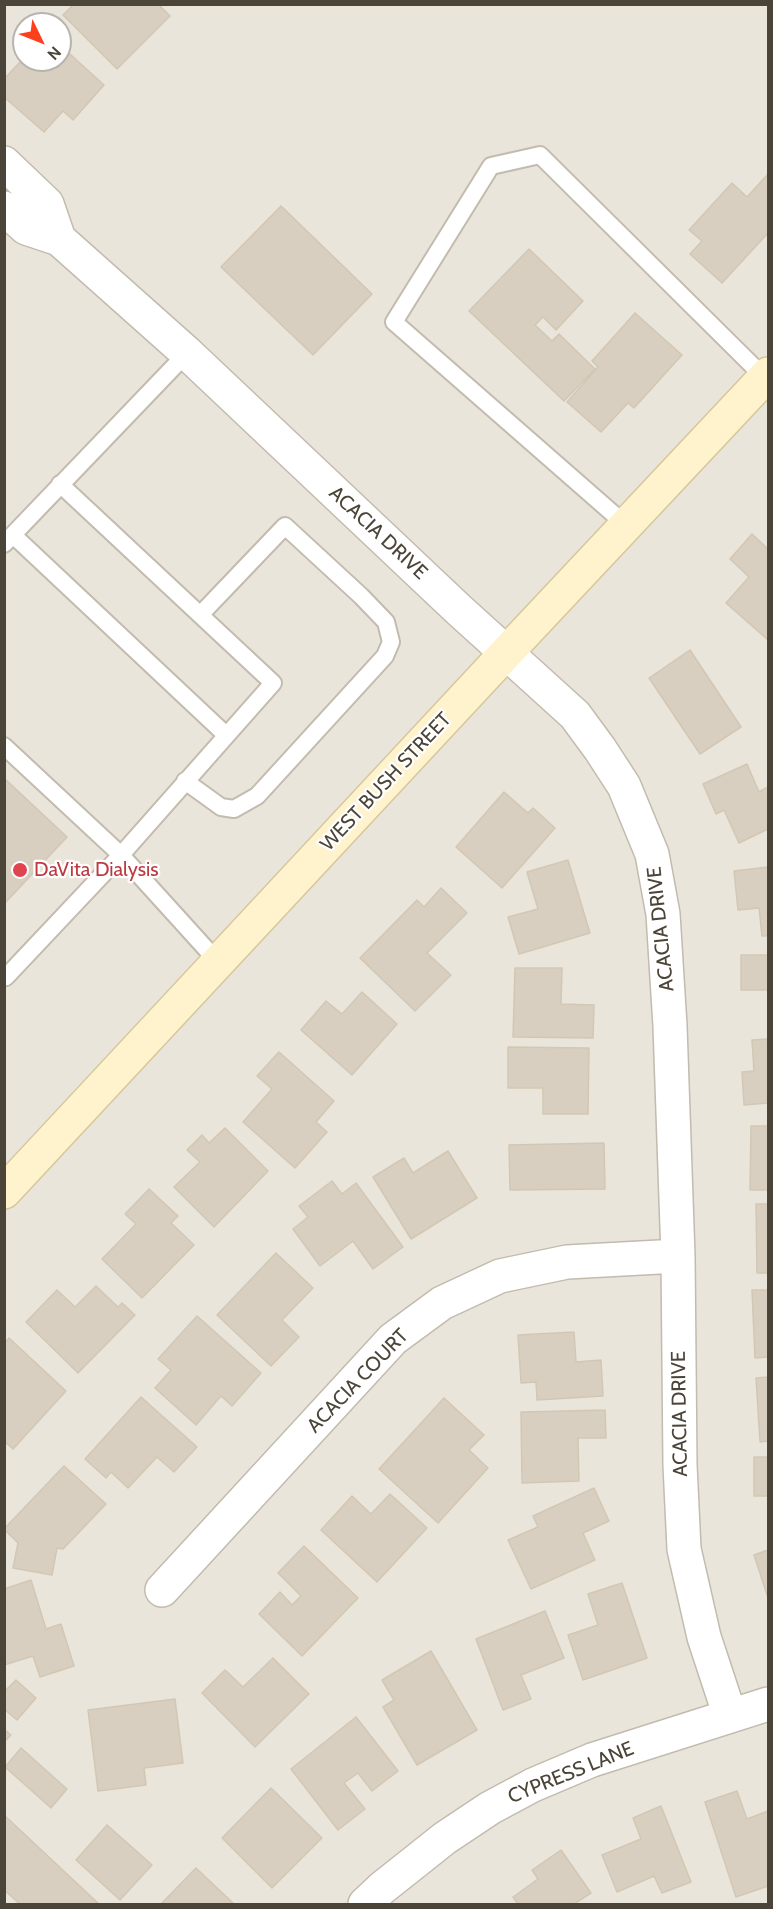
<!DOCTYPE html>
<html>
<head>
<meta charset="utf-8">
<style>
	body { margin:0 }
	#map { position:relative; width:773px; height:1909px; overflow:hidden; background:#f6f3ec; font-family:Cabin,sans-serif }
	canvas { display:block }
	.frame { position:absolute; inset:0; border:6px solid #4b4439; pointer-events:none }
	.north { position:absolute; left:12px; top:12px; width:60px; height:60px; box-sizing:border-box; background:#fff; border:2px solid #b7b4b0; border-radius:50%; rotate:133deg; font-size:16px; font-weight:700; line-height:24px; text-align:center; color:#4b4439 }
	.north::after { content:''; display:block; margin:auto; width:21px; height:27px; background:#fc3f1d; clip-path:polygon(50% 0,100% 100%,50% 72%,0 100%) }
</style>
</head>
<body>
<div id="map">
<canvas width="773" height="1909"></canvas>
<div class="frame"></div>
<div class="north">N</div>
</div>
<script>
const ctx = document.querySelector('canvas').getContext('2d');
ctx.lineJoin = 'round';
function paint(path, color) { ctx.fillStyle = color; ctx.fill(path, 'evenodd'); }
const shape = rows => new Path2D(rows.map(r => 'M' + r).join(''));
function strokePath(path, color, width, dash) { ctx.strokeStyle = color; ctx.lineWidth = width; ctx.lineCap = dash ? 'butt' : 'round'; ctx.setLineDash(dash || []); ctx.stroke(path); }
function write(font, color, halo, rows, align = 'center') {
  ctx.font = font + ' Cabin,sans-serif'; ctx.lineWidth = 4.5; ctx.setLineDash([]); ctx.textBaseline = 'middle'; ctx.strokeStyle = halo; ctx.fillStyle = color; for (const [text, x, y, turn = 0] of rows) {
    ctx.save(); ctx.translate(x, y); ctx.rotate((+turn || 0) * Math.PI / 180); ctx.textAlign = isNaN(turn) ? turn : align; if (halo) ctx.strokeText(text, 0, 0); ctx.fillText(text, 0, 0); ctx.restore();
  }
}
paint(shape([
	[5,5,768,5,768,1904,5,1904],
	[24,24,60,24,60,60,24,60]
]), '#eae5da');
const building = shape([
	[74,4,158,4,170,16,117,69,63,15,74,4],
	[60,45,104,85,73,120,63,111,44,132,4,97,4,79,24,58,24,60,60,60,60,45],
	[768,174,768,233,722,283,690,254,702,241,689,230,732,183,747,197,768,174],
	[281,206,372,294,313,355,221,267,281,206],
	[529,249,583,301,556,330,543,317,535,325,552,341,559,334,595,369,564,401,469,311,529,249],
	[635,313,682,355,634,408,628,403,601,432,567,402,598,367,592,361,635,313],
	[752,534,768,549,768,640,726,603,749,577,730,559,752,534],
	[690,650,741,727,700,754,649,678,690,650],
	[747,764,759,792,768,787,768,829,739,843,724,810,716,814,703,784,747,764],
	[4,778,67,837,4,904,4,778],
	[504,792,528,813,533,808,555,828,502,888,456,847,504,792],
	[568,860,590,933,519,954,508,917,538,909,527,872,568,860],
	[768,867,768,936,762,936,759,908,738,910,734,871,768,867],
	[441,888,467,913,427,953,451,975,415,1011,360,958,417,900,424,907,441,888],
	[741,955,768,955,768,990,741,990,741,955],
	[515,968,562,968,561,1004,594,1005,593,1038,513,1037,515,968],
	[362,992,397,1024,352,1075,301,1030,326,1001,342,1014,362,992],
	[768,1039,768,1103,744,1105,742,1072,754,1071,752,1040,768,1039],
	[508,1047,589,1048,588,1114,543,1114,543,1088,508,1088,508,1047],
	[279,1052,334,1101,316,1122,327,1132,295,1168,243,1122,272,1089,257,1076,279,1052],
	[751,1126,768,1126,768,1190,750,1190,751,1126],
	[225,1128,268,1171,214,1227,174,1187,200,1162,187,1150,202,1135,209,1143,225,1128],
	[604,1143,605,1189,510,1190,509,1145,604,1143],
	[448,1151,477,1198,411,1239,373,1177,404,1158,413,1173,448,1151],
	[332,1181,342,1194,356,1183,403,1247,373,1269,353,1241,320,1266,293,1229,308,1217,299,1206,332,1181],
	[149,1189,178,1216,171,1223,194,1245,142,1298,102,1259,136,1224,125,1214,149,1189],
	[756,1204,768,1204,768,1273,757,1273,756,1204],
	[276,1253,313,1288,282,1320,299,1337,271,1366,217,1315,276,1253],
	[96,1286,118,1307,122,1303,135,1315,78,1373,26,1322,57,1290,75,1307,96,1286],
	[752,1290,768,1290,768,1357,755,1358,752,1290],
	[197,1316,261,1373,232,1406,221,1396,196,1425,155,1388,171,1370,158,1359,197,1316],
	[574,1332,576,1362,601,1360,603,1396,537,1400,536,1382,521,1383,518,1335,574,1332],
	[9,1338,66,1391,13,1449,4,1441,4,1344,9,1338],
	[768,1377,768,1441,760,1442,756,1378,768,1377],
	[141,1397,197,1447,174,1472,157,1457,128,1488,111,1472,106,1478,85,1459,141,1397],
	[444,1398,484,1435,469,1450,488,1468,438,1523,379,1469,444,1398],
	[605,1410,606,1438,578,1438,579,1481,522,1483,521,1412,605,1410],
	[754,1457,768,1457,768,1496,754,1496,754,1457],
	[64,1466,106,1504,63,1549,57,1548,52,1575,13,1568,18,1543,4,1529,64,1466],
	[594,1488,609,1521,583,1533,595,1560,531,1589,508,1540,538,1527,533,1516,594,1488],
	[390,1494,427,1528,377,1582,321,1530,352,1496,371,1514,390,1494],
	[304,1546,358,1598,302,1656,259,1614,280,1592,292,1605,301,1596,278,1573,304,1546],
	[768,1550,768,1598,754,1555,768,1550],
	[31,1580,46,1629,61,1624,74,1666,40,1677,33,1656,4,1665,4,1589,31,1580],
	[622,1583,647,1658,583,1680,568,1635,598,1625,588,1594,622,1583],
	[545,1611,564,1658,521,1675,531,1699,503,1710,476,1639,545,1611],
	[431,1651,477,1730,417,1765,383,1707,394,1700,382,1680,431,1651],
	[273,1658,309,1694,255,1747,202,1693,225,1670,243,1687,273,1658],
	[16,1680,36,1698,17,1720,4,1709,4,1692,16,1680],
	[175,1699,183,1763,144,1768,146,1785,98,1791,88,1710,175,1699],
	[356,1717,398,1771,372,1791,358,1773,344,1783,365,1809,338,1830,291,1769,356,1717],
	[4,1729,11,1735,4,1742,4,1729],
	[21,1748,67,1789,51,1808,5,1767,21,1748],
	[271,1788,322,1838,272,1888,222,1838,271,1788],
	[737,1791,747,1819,768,1811,768,1886,736,1897,705,1802,737,1791],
	[661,1806,691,1882,662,1893,654,1876,617,1892,602,1855,641,1839,633,1818,661,1806],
	[4,1815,99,1904,20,1904,4,1890,4,1815],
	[107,1825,152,1865,120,1900,76,1860,107,1825],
	[561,1850,591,1893,574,1904,518,1904,513,1897,538,1879,532,1870,561,1850],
	[196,1868,234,1904,161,1904,196,1868]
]);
paint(building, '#d8cfc1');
strokePath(building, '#d3c7b4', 1.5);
const service = shape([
	[626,525,394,322,491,166,540,155,765,378],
	[13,535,226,735],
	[4,544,187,353],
	[4,746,121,855,218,962],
	[185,781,221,807,234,809,257,796,385,656,391,642,386,622,361,596,285,526,200,615],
	[4,976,6,977,121,855,273,683,60,484]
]);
const minor = shape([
	[4,163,47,204,59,239,26,228,4,208],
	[59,239,187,353,458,609,575,715,600,749,624,786,652,854,663,914,670,1026,678,1256,680,1465,684,1549,704,1637,730,1716],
	[162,1590,393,1339,442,1303,500,1276,567,1262,678,1256],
	[365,1904,382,1888,445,1838,490,1808,533,1785,592,1760,768,1704]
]);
const secondary = shape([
	[4,1192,506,653,768,374]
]);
strokePath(service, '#c2bbae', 20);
strokePath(minor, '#c2bbae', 36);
strokePath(secondary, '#d6c79b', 36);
strokePath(service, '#fff', 16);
strokePath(minor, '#fff', 33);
strokePath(secondary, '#fff3cd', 33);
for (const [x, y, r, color] of [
	[20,870,8,"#e0444e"]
]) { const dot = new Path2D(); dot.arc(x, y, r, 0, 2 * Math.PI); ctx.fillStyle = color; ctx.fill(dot); strokePath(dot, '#fff', 2); }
write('20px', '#4b4439', '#fff', [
	["ACACIA DRIVE",378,533,43],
	["WEST BUSH STREET",386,782,-47],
	["ACACIA DRIVE",661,929,-96],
	["ACACIA COURT",358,1381,-46],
	["ACACIA DRIVE",680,1414,-91],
	["CYPRESS LANE",571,1773,-22]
]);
write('20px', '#be3a42', '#fff', [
	["DaVita Dialysis",34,870]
], 'left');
</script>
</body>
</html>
